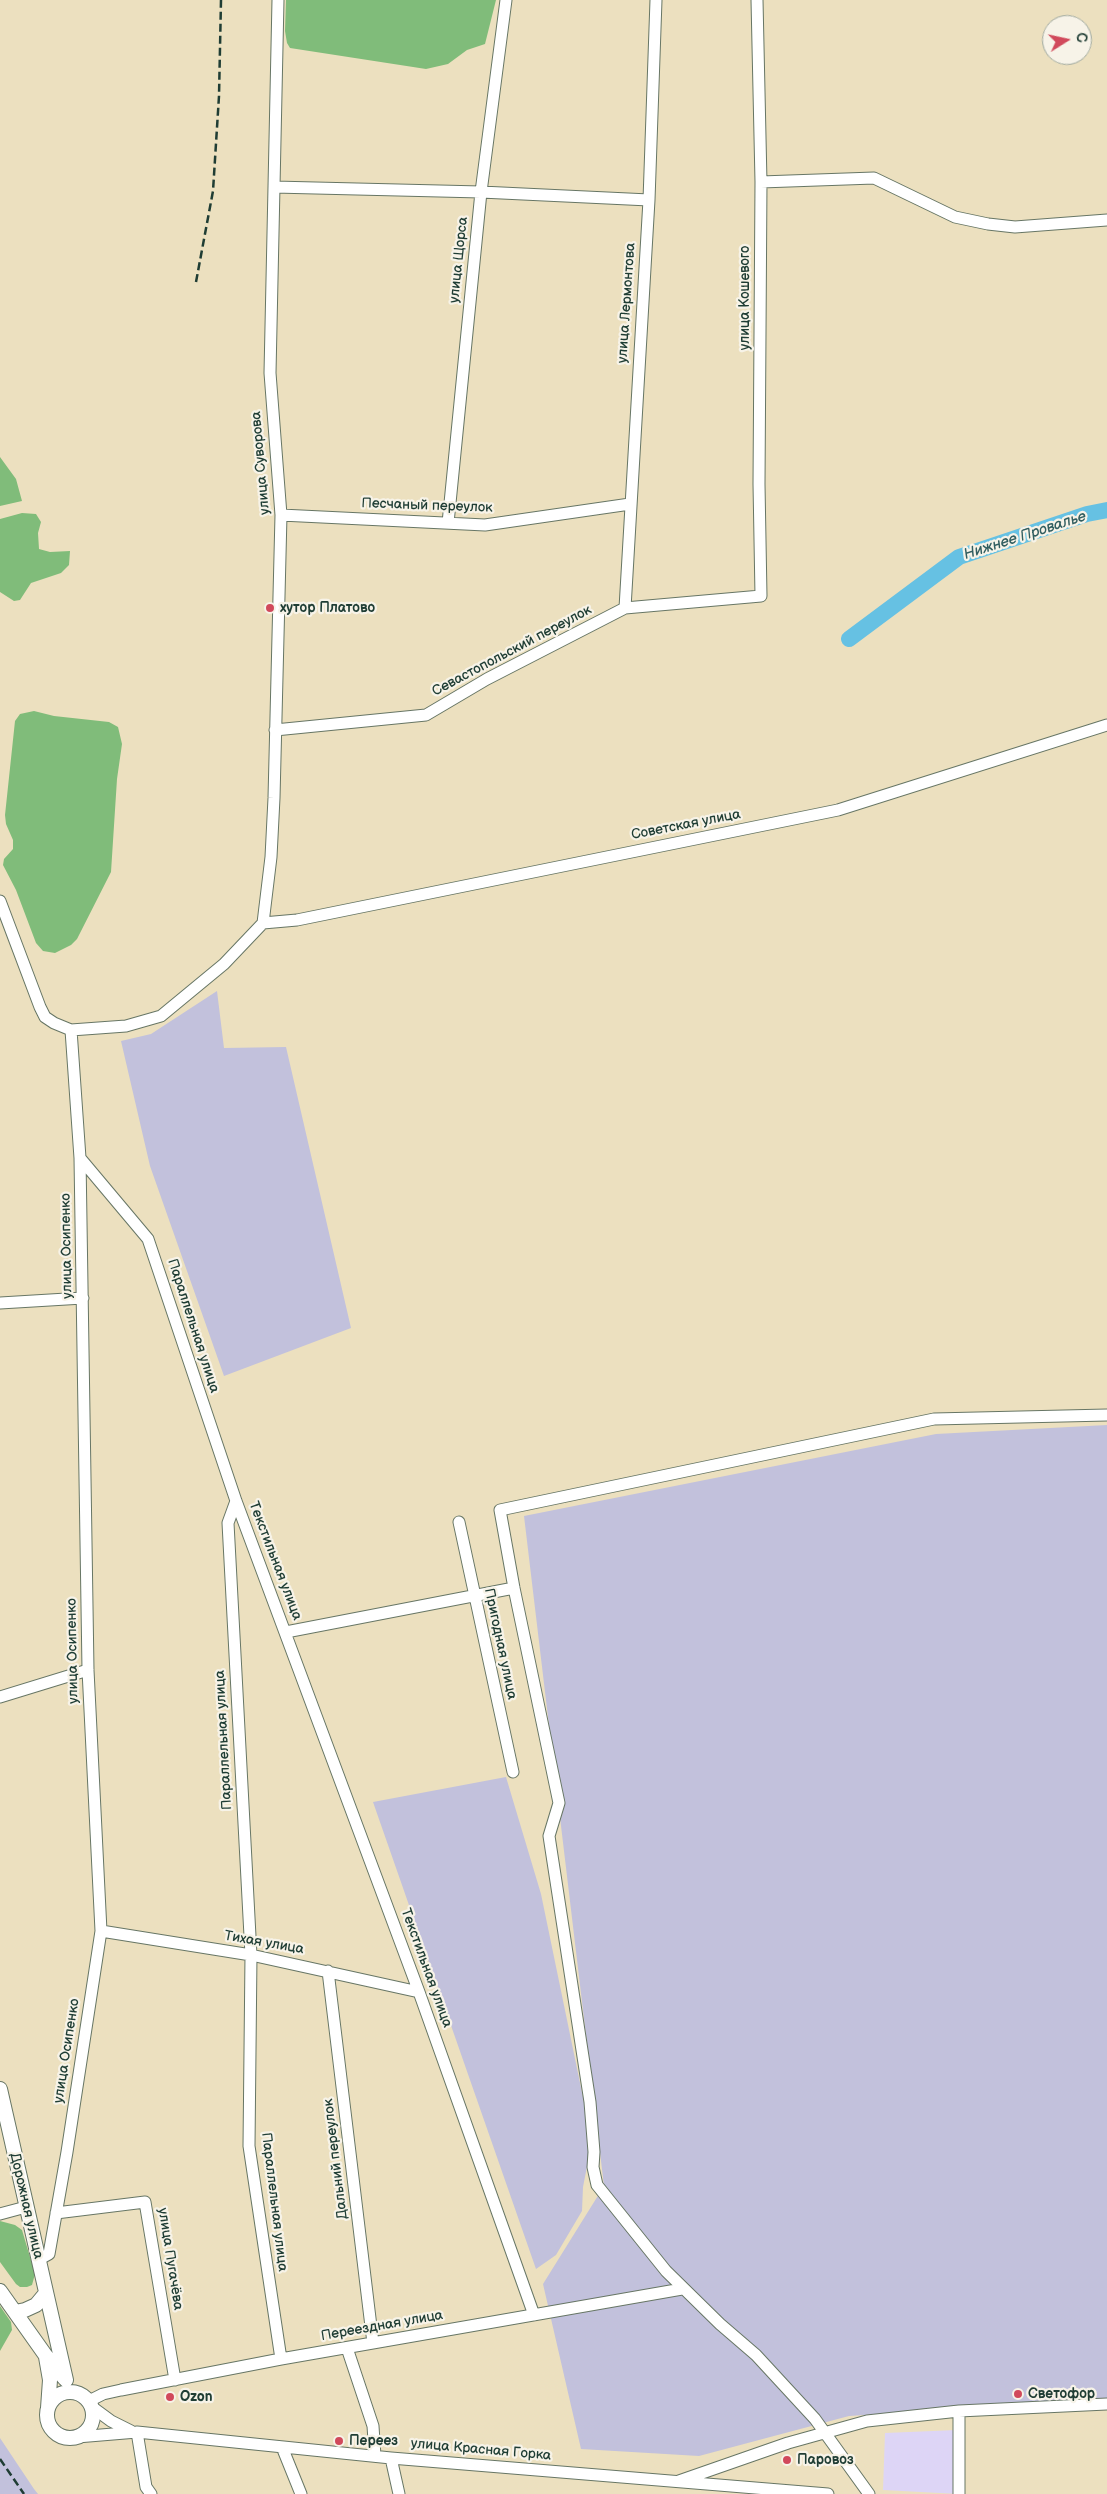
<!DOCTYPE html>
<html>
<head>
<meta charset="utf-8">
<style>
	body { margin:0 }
	#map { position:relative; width:1107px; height:2494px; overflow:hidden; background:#ece0bf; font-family:"Balsamiq Sans",sans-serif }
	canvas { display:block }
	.north { position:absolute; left:1042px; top:15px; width:50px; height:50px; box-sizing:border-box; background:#f7f3e8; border:1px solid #a1aaa0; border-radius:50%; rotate:80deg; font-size:14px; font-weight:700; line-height:20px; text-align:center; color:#1f3d34 }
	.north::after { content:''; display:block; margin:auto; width:18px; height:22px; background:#d1495b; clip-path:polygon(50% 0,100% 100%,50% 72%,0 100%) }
</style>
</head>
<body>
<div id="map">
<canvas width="1107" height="2494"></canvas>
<div class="north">С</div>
</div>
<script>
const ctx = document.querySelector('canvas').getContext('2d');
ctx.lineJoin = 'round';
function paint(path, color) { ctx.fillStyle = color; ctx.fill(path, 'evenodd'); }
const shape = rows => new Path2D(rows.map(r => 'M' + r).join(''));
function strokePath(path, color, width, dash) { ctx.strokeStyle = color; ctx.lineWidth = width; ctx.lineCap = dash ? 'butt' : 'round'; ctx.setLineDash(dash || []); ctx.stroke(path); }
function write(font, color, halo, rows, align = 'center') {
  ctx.font = font + ' "Balsamiq Sans",sans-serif'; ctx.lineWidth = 4.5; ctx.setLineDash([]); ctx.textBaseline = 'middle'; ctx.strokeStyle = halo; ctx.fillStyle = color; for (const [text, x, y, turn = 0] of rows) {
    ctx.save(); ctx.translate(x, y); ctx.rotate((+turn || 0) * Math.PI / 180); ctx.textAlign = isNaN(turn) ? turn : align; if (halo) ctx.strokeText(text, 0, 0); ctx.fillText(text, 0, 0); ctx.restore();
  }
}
paint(shape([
	[957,2430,959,2494,883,2490,885,2433]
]), '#ddd5f6');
paint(shape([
	[217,991,224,1048,286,1047,351,1328,224,1376,150,1166,121,1041,151,1034],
	[1107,1425,1107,2399,849,2416,699,2456,581,2449,543,2284,604,2186,524,1516,936,1434],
	[506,1777,541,1894,592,2141,583,2187,582,2211,556,2255,536,2269,373,1802],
	[0,2438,34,2489,38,2494,0,2494]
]), '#c2c1dc');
paint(shape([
	[286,0,496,0,485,44,467,50,448,64,426,69,290,48,287,43,285,31],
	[0,457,16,479,22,501,0,506],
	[22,513,36,514,41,522,38,533,39,549,50,552,70,551,69,565,61,573,31,583,20,600,14,601,0,592,0,519],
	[34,711,54,716,109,722,118,727,122,744,117,779,111,872,77,939,71,945,55,953,43,951,36,943,16,890,3,865,4,859,13,849,13,840,6,824,5,815,15,721,20,714],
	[0,2221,15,2225,22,2230,35,2274,32,2285,27,2287,20,2287,16,2284,0,2262],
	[0,2306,11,2322,12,2330,0,2351]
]), '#80bc7a');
strokePath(shape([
	[849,639,959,557,1087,514,1107,510]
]), '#66c1e3', 16);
const minor = shape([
	[761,182,874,178,955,217,988,224,1015,227,1107,220],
	[274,187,481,192,649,200],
	[281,515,485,525,630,504],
	[448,523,481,192,506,0],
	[625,608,649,200,656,0],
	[275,730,426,715,487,679,625,608,761,596,759,484,761,182,757,0],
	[0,901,40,1007,45,1017,54,1023,71,1030,126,1026,161,1016,224,964,263,923,271,857,274,798,281,515,270,373,278,0],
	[263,923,297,920,838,810,1107,725],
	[80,1158,148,1239,236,1501,419,1992,534,2315],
	[0,1303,83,1298],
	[236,1501,228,1523,251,1955,249,2146,281,2359],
	[459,1522,513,1772],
	[286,1632,514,1588],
	[0,1697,88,1670],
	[101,1931,251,1955,419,1992],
	[328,1971,373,2343],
	[56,2213,145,2202,175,2380],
	[0,2214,26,2207],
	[38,2260,49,2254,67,2152,101,1931,88,1670,80,1158,71,1030],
	[347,2348,373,2426,375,2456],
	[89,2401,103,2394,121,2390,281,2359,682,2289],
	[92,2407,111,2421,131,2431],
	[137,2432,146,2487,151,2494],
	[77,2437,137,2432,391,2458,828,2494],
	[282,2447,301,2494],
	[391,2458,399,2494],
	[679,2481,788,2443,867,2421,959,2411,1107,2404],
	[869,2494,815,2419,756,2355,720,2324,666,2271,597,2185,593,2167,594,2152,590,2102,549,1836,559,1803,514,1588,500,1510,934,1419,1107,1415],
	[959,2494,959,2411]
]);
const major = shape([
	[0,2089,66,2380],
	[0,2291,46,2356,65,2379],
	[15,2312,25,2310,36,2305,46,2293],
	[46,2357,50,2380,48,2408],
	'47 2415a23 23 0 1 1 46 0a23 23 0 1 1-46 0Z'
]);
strokePath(minor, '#677665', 13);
strokePath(major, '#677665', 16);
strokePath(minor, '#fff', 11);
strokePath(major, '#fff', 14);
strokePath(shape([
	[196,282,213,191,219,96,221,0],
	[0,2459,24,2494]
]), '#1f3d34', 2.5, [8, 4]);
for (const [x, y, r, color] of [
	[270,608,5,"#d1495b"],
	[1018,2394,5,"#d1495b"],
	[170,2397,5,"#d1495b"],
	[339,2441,5,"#d1495b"],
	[787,2460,5,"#d1495b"]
]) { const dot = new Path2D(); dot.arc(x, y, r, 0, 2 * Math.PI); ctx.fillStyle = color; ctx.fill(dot); strokePath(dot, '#f7f3e8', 2); }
write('14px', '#1f3d34', '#f7f3e8', [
	["улица Щорса",459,260,-84],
	["улица Кошевого",745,298,-90],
	["улица Лермонтова",627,303,-86],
	["улица Суворова",261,463,-95],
	["Песчаный переулок",427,506,2],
	["Севастопольский переулок",512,651,-28],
	["Советская улица",686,825,-11],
	["улица Осипенко",67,1246,-91],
	["Параллельная улица",193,1326,72],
	["Текстильная улица",275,1561,69],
	["Пригодная улица",500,1644,78],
	["улица Осипенко",73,1651,-91],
	["Параллельная улица",224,1740,-93],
	["Тихая улица",264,1943,10],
	["Текстильная улица",426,1968,70],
	["улица Осипенко",67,2051,-81],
	["Дальний переулок",336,2159,-97],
	["Параллельная улица",274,2202,83],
	["Дорожная улица",26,2206,77],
	["улица Пугачёва",170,2259,81],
	["Переездная улица",382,2326,-10],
	["улица Красная Горка",481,2450,5]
]);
write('bold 14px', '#1f3d34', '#f7f3e8', [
	["хутор Платово",280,608],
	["Светофор",1028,2394],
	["Ozon",180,2397],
	["Переез",349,2441],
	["Паровоз",797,2460]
], 'left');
write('italic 15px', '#315e60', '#f7f3e8', [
	["Нижнее Провалье",1025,536,-18]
]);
</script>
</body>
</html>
